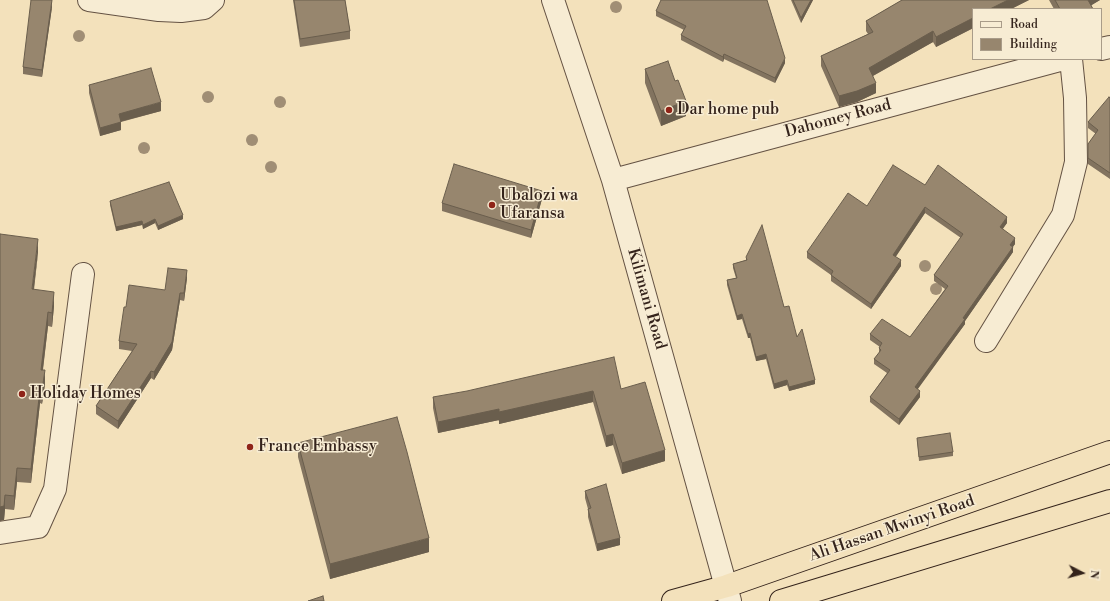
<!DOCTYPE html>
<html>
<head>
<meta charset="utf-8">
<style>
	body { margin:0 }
	#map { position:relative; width:1110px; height:601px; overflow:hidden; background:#f3e1bb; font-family:"Libre Bodoni",serif }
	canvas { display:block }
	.legend { position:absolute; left:972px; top:8px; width:130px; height:52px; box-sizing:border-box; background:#f7ecd3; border:1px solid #a99c89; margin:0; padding:5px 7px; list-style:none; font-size:12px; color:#34231b }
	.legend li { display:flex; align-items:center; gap:8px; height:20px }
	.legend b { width:20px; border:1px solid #a99c89 }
	.north { position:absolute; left:1062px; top:553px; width:40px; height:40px; -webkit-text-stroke:3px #f7ecd3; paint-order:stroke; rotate:96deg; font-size:11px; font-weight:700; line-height:16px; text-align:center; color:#34231b }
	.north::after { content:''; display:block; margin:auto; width:14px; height:18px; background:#34231b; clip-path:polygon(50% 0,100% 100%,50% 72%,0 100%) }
</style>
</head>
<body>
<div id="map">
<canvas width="1110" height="601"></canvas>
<ul class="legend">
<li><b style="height:5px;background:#f7ecd3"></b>Road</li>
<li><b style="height:11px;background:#97866e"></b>Building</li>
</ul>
<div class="north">N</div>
</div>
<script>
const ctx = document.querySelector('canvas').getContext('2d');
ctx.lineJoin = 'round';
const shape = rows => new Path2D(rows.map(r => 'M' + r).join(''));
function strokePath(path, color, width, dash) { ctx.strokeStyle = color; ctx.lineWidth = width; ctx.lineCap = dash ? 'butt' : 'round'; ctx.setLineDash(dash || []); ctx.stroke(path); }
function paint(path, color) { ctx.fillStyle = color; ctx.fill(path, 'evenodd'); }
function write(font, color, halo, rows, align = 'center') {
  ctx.font = font + ' "Libre Bodoni",serif'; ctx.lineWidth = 3; ctx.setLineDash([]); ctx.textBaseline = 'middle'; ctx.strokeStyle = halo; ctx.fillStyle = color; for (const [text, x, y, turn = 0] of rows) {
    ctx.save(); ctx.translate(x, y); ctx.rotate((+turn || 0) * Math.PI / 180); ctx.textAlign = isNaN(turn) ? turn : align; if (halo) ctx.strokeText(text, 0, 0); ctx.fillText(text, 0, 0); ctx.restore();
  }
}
const minor = shape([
	[89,0,159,10,181,11,204,8,213,0],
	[553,0,613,180,730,601],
	[1101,49,1110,47],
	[613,180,1064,59],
	[986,341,1063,215,1076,162,1075,98,1071,59],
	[0,533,38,527,55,489,83,274]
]);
const highway = shape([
	[673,601,727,586,1110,452],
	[781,601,1110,501]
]);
strokePath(minor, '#645243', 24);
strokePath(highway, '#34231b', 24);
strokePath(minor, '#f7ecd3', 22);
strokePath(highway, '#f3e1bb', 22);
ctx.fillStyle = '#a08e75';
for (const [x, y] of [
	[616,7],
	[79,36],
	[208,97],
	[280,102],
	[252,140],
	[144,148],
	[271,167],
	[925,266],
	[936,289]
]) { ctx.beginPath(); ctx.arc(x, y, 6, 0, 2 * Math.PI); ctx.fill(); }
paint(shape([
	[293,0,345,0,350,31,350,39,300,47],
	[791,0,813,0,801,23],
	[902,0,1029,0,936,47,933,42,873,76,876,93,857,102,839,107,821,66,821,56,868,34,866,31,866,21],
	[1049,0,1100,0,1091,5,1093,9,1054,9],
	[52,7,42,77,23,74,23,67],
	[656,11,785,63,775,83,724,59,723,62,681,40,681,35,684,30,656,16],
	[645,69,686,116,661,126,645,83],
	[89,85,161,111,121,122,121,130,100,136,89,93],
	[1110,98,1110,179,1088,164,1088,144,1096,134,1088,128,1088,122],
	[925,185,1007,223,1002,229,1015,244,1013,247,1013,252,965,321,965,324,917,389,920,397,899,425,870,402,870,397,887,373,874,364,874,359,879,353,879,348,880,347,870,340,870,334,910,337,945,289,934,281,934,275,961,238,925,213,895,257,901,266,871,309,831,281,831,275,807,258,807,252,867,206],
	[542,199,531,238,442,211,442,203],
	[110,201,183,219,158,230,155,223,143,229,142,225,116,231,110,205],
	[38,253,34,290,54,306,52,327,48,326,43,370,45,384,42,404,40,403,31,483,17,482,14,510,5,509,4,520,0,521],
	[746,257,784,307,815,384,789,391,787,385,774,389,766,359,756,361,750,338,748,338,742,319,737,320,727,285,727,280,736,278,733,268,733,264,746,260],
	[187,278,184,301,180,300,172,350,154,380,151,378,118,429,96,414,96,406,132,351,119,349,119,341,126,307,165,290],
	[621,389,665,461,622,474,613,445,606,447,593,402,499,424,499,420,438,433,433,408,433,397],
	[917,438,953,452,953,456,919,461],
	[298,443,429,552,330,579,298,457],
	[585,491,620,545,597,551,588,517,588,509,585,498]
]), '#82735f');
paint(shape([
	[52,0,52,7,42,77,42,70],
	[811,0,813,0,801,23,801,18],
	[1008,0,1029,0,1011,9,990,9],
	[1087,0,1100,0,1087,8],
	[973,18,973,28,936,47,936,37],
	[1102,24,1102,35,1101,35,1101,25],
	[933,31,933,42,869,78,869,68],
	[724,54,724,59,723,62,723,57],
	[785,58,785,63,775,83,775,78],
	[876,83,876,93,857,102,839,107,839,96],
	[686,101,686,116,661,126,661,111],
	[161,102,161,111,119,122,119,114],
	[121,122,121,130,100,136,100,128],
	[542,191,542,199,531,238,531,230],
	[925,207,925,213,893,261,893,255],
	[183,215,183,219,158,230,158,226],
	[1007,217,1007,223,1000,233,1000,227],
	[155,219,155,223,143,229,143,225],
	[142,221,142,225,116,231,116,227],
	[1015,238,1015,244,1010,250,1010,245],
	[38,239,38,253,32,303,32,289],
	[1013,247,1013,252,965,321,965,324,915,393,915,387],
	[901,260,901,266,871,309,871,304],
	[187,270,187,278,184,301,184,293],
	[54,292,54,306,52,327,52,313],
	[180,293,180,300,172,350,154,380,154,372],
	[48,312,48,326,41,384,41,370],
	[742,314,742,319,737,320,737,316],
	[750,333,750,338,748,338,748,334],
	[766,354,766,359,756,361,756,357],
	[45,370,45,384,42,404,42,390],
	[151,371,151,378,118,429,118,421],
	[787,380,787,385,774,389,774,384],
	[815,380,815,384,789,391,789,387],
	[40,389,40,403,31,483,31,469],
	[593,391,593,402,499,424,499,412],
	[920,391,920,397,899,425,899,419],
	[499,409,499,420,438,433,438,422],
	[613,434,613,445,606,447,606,436],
	[665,450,665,461,622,474,622,463],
	[17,468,17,482,14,510,14,496],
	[5,495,5,509,4,520,0,521,0,507],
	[429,538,429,552,330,579,330,564],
	[620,538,620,545,597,551,597,544]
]), '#6a5e4d');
const building = shape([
	[31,0,52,0,42,70,23,67,31,0],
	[294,0,345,0,350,31,300,39,294,0],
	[661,0,767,0,785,58,775,78,724,54,723,57,681,35,686,26,656,11,661,0],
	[793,0,811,0,801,18,793,0],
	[902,0,1008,0,990,9,973,9,973,18,936,37,933,31,869,68,876,83,857,91,839,96,821,56,873,32,866,21,902,0],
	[1055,0,1088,0,1093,9,1060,9,1055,0],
	[668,61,675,81,678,80,686,101,661,111,645,69,668,61],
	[151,68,161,102,119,114,121,122,100,128,89,85,151,68],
	[1109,97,1110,98,1110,173,1088,158,1088,144,1098,130,1088,122,1109,97],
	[454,164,542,191,531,230,442,203,454,164],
	[893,165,925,185,938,165,1007,217,1000,227,1015,238,1010,245,1013,247,963,318,965,319,915,387,920,391,899,419,870,397,890,370,874,359,881,350,879,348,882,343,870,334,882,319,910,337,948,286,934,275,963,234,925,207,893,255,901,260,871,304,831,275,833,271,807,252,848,193,867,206,893,165],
	[169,182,183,215,158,226,155,219,143,225,142,221,116,227,110,201,169,182],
	[762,225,784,307,789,306,797,337,802,329,815,380,789,387,787,380,774,384,766,354,756,357,750,333,748,334,742,314,737,316,727,280,737,278,733,264,747,260,746,257,762,225],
	[0,234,38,239,32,289,54,292,52,313,48,312,41,370,45,370,42,390,40,389,31,469,17,468,14,496,5,495,4,506,0,507,0,234],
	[168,268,187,270,184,293,180,293,172,342,154,372,151,371,118,421,96,406,137,344,119,341,124,307,126,307,129,285,165,290,168,268],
	[614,357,621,389,645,382,665,450,622,463,613,434,606,436,593,391,499,412,499,409,438,422,433,397,467,391,614,357],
	[397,417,407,452,429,538,330,564,298,443,397,417],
	[950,433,953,452,919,457,917,438,950,433],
	[606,484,620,538,597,544,588,509,591,508,585,491,606,484],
	[323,596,324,601,308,601,323,596]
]);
paint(building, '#97866e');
strokePath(building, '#6a5e4d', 1);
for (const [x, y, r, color] of [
	[669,110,4,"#8f2418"],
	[492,205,4,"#8f2418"],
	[22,394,4,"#8f2418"],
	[250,447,4,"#8f2418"]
]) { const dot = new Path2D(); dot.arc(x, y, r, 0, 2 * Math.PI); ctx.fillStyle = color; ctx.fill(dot); strokePath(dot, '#f7ecd3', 1.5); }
write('16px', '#34231b', '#f7ecd3', [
	["Dar home pub",677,110],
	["Ubalozi wa",500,196],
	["Ufaransa",500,214],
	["Holiday Homes",30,394],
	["France Embassy",258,447]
], 'left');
write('16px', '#34231b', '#f7ecd3', [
	["Dahomey Road",838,119,-15],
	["Kilimani Road",646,299,74],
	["Ali Hassan Mwinyi Road",892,529,-19]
]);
</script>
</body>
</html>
